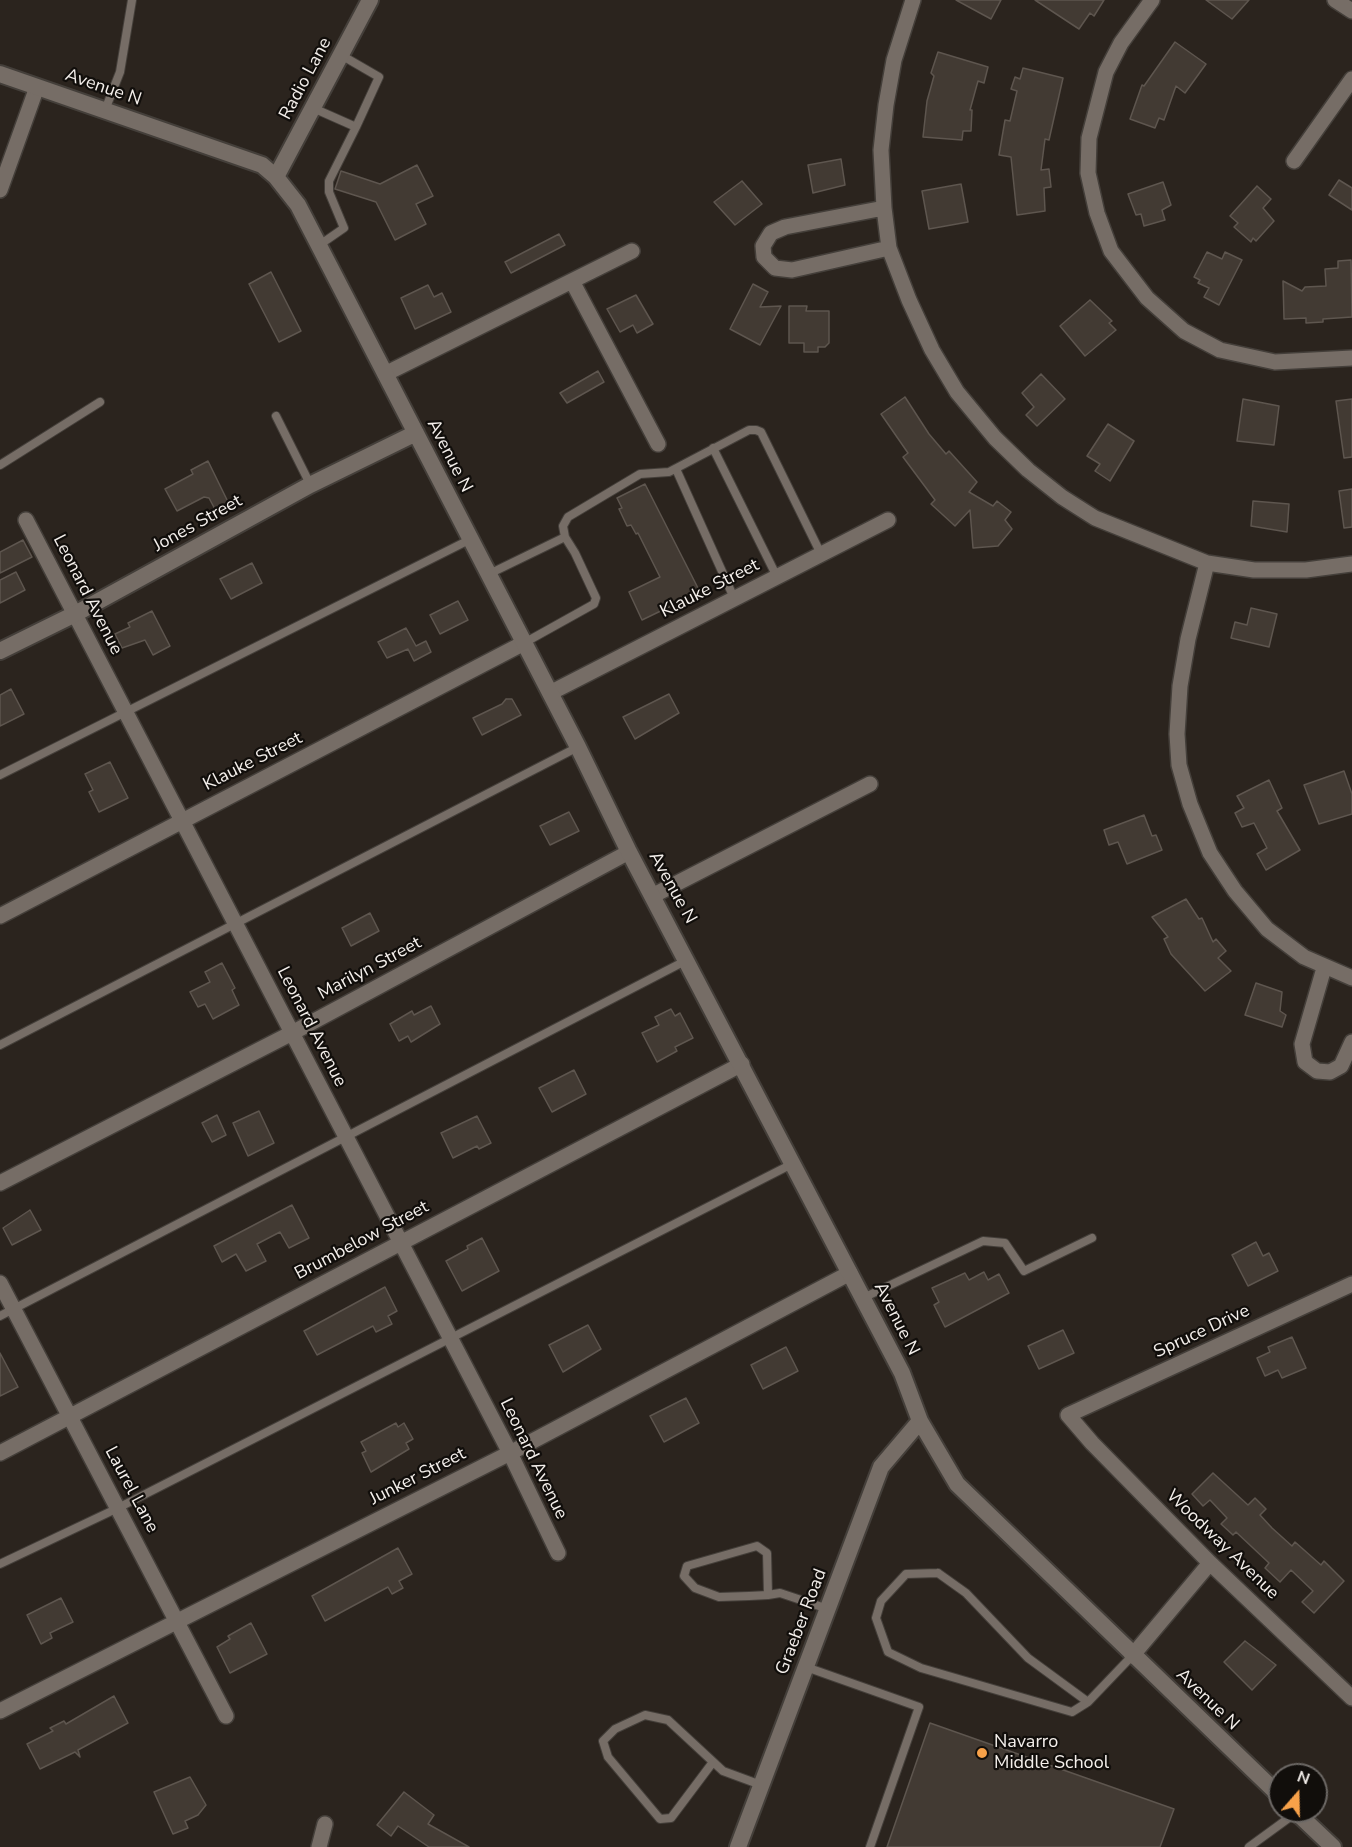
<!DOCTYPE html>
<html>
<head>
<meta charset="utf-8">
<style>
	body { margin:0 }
	#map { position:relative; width:1352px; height:1847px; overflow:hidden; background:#2b241e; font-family:"Nunito Sans",sans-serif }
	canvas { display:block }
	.north { position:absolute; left:1268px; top:1763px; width:60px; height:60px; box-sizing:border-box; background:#110e0b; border:2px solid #6c6865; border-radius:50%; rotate:20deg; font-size:16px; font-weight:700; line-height:24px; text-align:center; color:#f4efeb }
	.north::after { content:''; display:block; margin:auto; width:21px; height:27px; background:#f7a149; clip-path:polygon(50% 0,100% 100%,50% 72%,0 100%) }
</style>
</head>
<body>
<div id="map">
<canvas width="1352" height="1847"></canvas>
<div class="north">N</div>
</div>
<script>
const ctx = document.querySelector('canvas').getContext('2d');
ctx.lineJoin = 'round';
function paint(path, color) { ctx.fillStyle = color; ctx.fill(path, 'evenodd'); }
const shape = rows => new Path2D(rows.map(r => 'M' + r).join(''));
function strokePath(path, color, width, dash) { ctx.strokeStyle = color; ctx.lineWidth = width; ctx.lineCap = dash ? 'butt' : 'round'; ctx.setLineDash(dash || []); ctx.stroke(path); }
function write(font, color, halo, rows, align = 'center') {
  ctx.font = font + ' "Nunito Sans",sans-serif'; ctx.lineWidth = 4.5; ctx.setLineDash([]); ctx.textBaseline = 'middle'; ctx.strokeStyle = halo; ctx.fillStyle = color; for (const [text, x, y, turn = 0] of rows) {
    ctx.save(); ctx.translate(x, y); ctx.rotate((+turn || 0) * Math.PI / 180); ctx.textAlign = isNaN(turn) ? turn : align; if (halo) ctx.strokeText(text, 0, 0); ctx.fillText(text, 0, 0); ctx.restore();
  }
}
const building = shape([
	[956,0,1001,0,991,19,956,0],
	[1035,0,1104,0,1094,16,1090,13,1079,29,1035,0],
	[1206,0,1249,0,1232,19,1206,0],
	[1175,42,1206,64,1185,93,1176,86,1164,120,1159,118,1155,128,1130,119,1142,85,1144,86,1175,42],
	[938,52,988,67,984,83,978,81,970,110,972,110,971,131,963,131,962,140,923,137,927,101,934,76,931,73,938,52],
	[1023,68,1063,78,1049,140,1045,139,1041,170,1049,169,1051,187,1044,188,1045,211,1017,215,1011,157,999,155,1005,120,1010,121,1017,91,1011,89,1015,77,1020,79,1023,68],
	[841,159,845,185,813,193,808,165,841,159],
	[417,165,433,196,416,204,426,224,395,240,376,202,335,189,341,171,380,184,417,165],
	[1339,180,1352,188,1352,210,1329,195,1339,180],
	[742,181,762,204,735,225,714,202,742,181],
	[1163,182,1171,205,1162,210,1165,220,1144,226,1141,214,1136,215,1128,194,1163,182],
	[961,184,968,222,929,229,922,191,961,184],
	[1257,186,1271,199,1263,208,1274,221,1256,241,1253,238,1251,242,1234,227,1238,223,1230,216,1257,186],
	[559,234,565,245,511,273,505,262,559,234],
	[1207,252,1222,259,1225,252,1242,260,1219,305,1204,297,1209,288,1198,283,1200,280,1194,277,1207,252],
	[1351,260,1352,317,1323,319,1323,322,1306,323,1306,318,1284,319,1283,281,1302,291,1305,287,1326,286,1325,269,1338,268,1338,261,1351,260],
	[271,272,301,331,279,342,249,284,271,272],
	[753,284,768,292,760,307,781,306,760,345,730,329,753,284],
	[428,285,434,297,442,293,451,312,415,329,401,298,428,285],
	[636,295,653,324,637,333,633,325,620,332,607,309,636,295],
	[1090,300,1112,321,1109,323,1116,330,1085,356,1060,326,1090,300],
	[789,306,807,306,806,311,829,311,829,343,825,347,818,347,818,352,804,352,804,343,789,343,789,306],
	[598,371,604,382,567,403,560,393,598,371],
	[1041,374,1065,399,1037,426,1026,415,1034,407,1022,393,1041,374],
	[905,397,929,434,946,454,949,451,977,482,969,492,993,506,997,501,1011,512,1005,520,1012,529,998,546,973,548,970,510,955,526,931,504,935,500,903,457,908,453,881,414,905,397],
	[1243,399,1279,406,1274,445,1237,441,1243,399],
	[1352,399,1352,457,1344,458,1336,401,1352,399],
	[1108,424,1134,441,1110,481,1095,471,1100,464,1087,456,1108,424],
	[208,461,230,506,217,513,209,498,204,497,177,511,165,489,193,474,191,470,208,461],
	[645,484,700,592,642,620,629,592,660,577,638,533,636,534,631,525,627,526,619,509,622,508,617,498,645,484],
	[1352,489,1352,527,1344,528,1339,491,1352,489],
	[1253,501,1289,504,1287,532,1251,526,1253,501],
	[23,540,32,557,0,573,0,552,23,540],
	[252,563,262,583,231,599,220,579,252,563],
	[16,572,25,590,0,603,0,580,16,572],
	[458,601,468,620,440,634,430,615,458,601],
	[1251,608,1277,614,1269,647,1231,638,1235,622,1247,625,1251,608],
	[152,611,170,646,153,655,145,640,122,648,115,634,130,627,128,623,152,611],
	[406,628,416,646,426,641,431,652,414,661,408,649,387,658,378,642,406,628],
	[11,689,24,714,0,726,0,695,11,689],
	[669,694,679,713,635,739,623,717,669,694],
	[506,699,512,699,521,715,482,735,473,718,502,704,506,699],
	[110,762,128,798,99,812,89,792,93,790,85,774,110,762],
	[1344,771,1352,794,1352,814,1319,824,1304,785,1344,771],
	[1269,780,1282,808,1277,811,1300,850,1266,870,1257,854,1267,848,1254,823,1242,827,1235,813,1244,808,1237,796,1269,780],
	[569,812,579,831,550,845,540,826,569,812],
	[1144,815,1152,836,1156,835,1162,850,1127,864,1118,842,1109,845,1104,830,1144,815],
	[1186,899,1199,919,1202,918,1213,942,1216,939,1226,951,1218,958,1231,971,1205,991,1171,954,1164,939,1168,937,1152,917,1186,899],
	[370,913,379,931,351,946,342,928,370,913],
	[222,963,235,988,232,990,239,1005,213,1019,205,1004,198,1007,190,992,210,982,205,972,222,963],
	[1256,983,1282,992,1280,1011,1286,1015,1282,1027,1245,1015,1256,983],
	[431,1006,440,1024,411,1042,408,1036,399,1041,390,1024,412,1011,414,1015,431,1006],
	[671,1009,675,1016,680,1013,693,1038,675,1047,677,1051,657,1062,642,1033,659,1025,655,1017,671,1009],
	[574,1070,586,1094,552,1112,539,1088,574,1070],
	[259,1111,274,1143,248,1156,233,1123,259,1111],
	[217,1115,226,1135,212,1142,202,1123,217,1115],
	[477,1116,491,1143,479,1149,477,1146,453,1158,441,1133,477,1116],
	[292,1205,309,1238,289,1248,280,1232,257,1244,266,1261,246,1271,236,1254,222,1262,214,1246,292,1205],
	[30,1210,41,1230,12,1245,3,1228,30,1210],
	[482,1238,499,1271,462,1291,446,1261,468,1249,467,1246,482,1238],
	[1256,1242,1263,1256,1269,1253,1278,1271,1248,1286,1232,1255,1256,1242],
	[984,1272,988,1280,999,1274,1009,1293,945,1327,934,1305,939,1302,932,1288,965,1273,969,1280,984,1272],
	[385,1287,397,1311,388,1316,392,1324,376,1332,373,1326,317,1355,304,1331,385,1287],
	[588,1325,601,1349,563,1372,549,1345,588,1325],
	[1063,1330,1074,1353,1039,1369,1028,1346,1063,1330],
	[1292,1337,1306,1368,1282,1378,1278,1370,1265,1376,1257,1358,1270,1352,1268,1347,1292,1337],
	[786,1347,798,1371,763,1389,751,1365,786,1347],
	[0,1353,18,1387,0,1396,0,1353],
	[686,1398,699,1423,664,1442,650,1416,686,1398],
	[396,1423,398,1427,404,1423,413,1439,406,1443,409,1449,371,1472,362,1453,366,1451,361,1442,396,1423],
	[1213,1473,1248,1505,1255,1498,1266,1509,1260,1515,1272,1528,1292,1546,1295,1542,1321,1565,1324,1561,1344,1581,1314,1613,1302,1602,1313,1591,1291,1570,1280,1582,1265,1568,1269,1563,1236,1532,1233,1535,1221,1524,1227,1518,1210,1500,1203,1506,1192,1494,1213,1473],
	[398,1548,412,1574,399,1581,403,1588,392,1594,388,1587,325,1621,312,1596,398,1548],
	[61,1598,73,1622,50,1633,52,1638,41,1644,27,1615,61,1598],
	[251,1623,267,1654,230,1673,217,1647,230,1639,228,1636,251,1623],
	[1245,1641,1276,1665,1252,1690,1224,1662,1245,1641],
	[114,1696,128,1723,78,1750,80,1757,75,1752,40,1769,27,1744,53,1731,50,1728,64,1721,66,1724,114,1696],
	[930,1723,1174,1809,1160,1847,887,1847,930,1723],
	[190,1777,206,1805,198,1815,185,1821,188,1828,173,1834,154,1792,190,1777],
	[404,1792,434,1815,428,1824,469,1847,429,1847,398,1826,391,1836,377,1825,404,1792]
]);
paint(building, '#423a33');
strokePath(building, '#5e564f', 1.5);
const service = shape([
	[341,55,379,77,356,127],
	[313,108,356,127,329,181,329,192,344,228,318,246],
	[105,110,120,72,132,0],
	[276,416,310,484],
	[713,448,777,577],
	[0,465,100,402],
	[676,469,734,598],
	[565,537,563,526,568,517,640,474,669,472,749,430,756,430,761,432,821,554],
	[489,574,565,537,575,553,596,598,594,604,524,643],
	[0,775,471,539],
	[0,1045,578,747],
	[863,1298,983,1241,1005,1243,1024,1271,1092,1238],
	[0,1316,687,960],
	[0,1564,118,1508,792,1164],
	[938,1573,966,1593,1028,1658,1088,1702,1072,1712,921,1668,888,1652,876,1618,881,1601,906,1574,938,1573],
	[768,1595,767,1553,757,1546,687,1566,684,1576,695,1588,719,1597,749,1596,768,1595,780,1593,828,1609],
	[806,1667,919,1707,870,1847],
	[1088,1702,1132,1656],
	[713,1762,671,1818,660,1819,608,1757,603,1741,615,1729,645,1715,668,1720,723,1771,761,1785],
	[1249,1847,1297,1812]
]);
const minor = shape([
	[913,0,894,60,886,105,881,150,884,208,889,248,909,300,932,350,957,392,995,438,1028,470,1062,497,1095,518,1207,563,1254,570,1306,570,1352,564],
	[1152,0,1121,43,1106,72,1089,138,1088,173,1097,213,1111,251,1147,298,1184,331,1220,350,1275,362,1352,358],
	[1335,0,1352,11],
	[1294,161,1352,79],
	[0,190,37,87],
	[884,208,785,227,771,233,763,246,764,257,775,268,792,270,889,248],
	[572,281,658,444],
	[385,374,632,251],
	[26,520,510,1453,558,1553],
	[1207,563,1188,639,1180,686,1177,734,1179,765,1190,804,1210,853,1235,891,1267,929,1304,957,1352,978],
	[550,693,888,520],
	[654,895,870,784],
	[0,916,524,643],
	[1324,968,1302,1044,1305,1062,1317,1071,1330,1072,1341,1066,1352,1042],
	[0,1183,292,1033,629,852],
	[0,1283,226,1716],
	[1352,1284,1068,1415,1092,1443,1210,1563,1352,1698],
	[0,1453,742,1064],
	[1132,1656,1210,1563],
	[0,1711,510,1453,850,1273],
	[319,1847,325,1824]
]);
const tertiary = shape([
	[0,74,262,165,276,177,298,205,578,747,629,852,902,1373,920,1421,957,1484,1280,1796],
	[276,177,370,0],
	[0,651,75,614,310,485,416,433],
	[1295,1811,1333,1847],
	[738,1847,881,1467,920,1421]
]);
strokePath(service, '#443f3a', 10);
strokePath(minor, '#443f3a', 18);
strokePath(tertiary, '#443f3a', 20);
strokePath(service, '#766d66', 8);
strokePath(minor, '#766d66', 15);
strokePath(tertiary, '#766d66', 16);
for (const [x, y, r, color] of [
	[982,1753,6,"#f7a149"]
]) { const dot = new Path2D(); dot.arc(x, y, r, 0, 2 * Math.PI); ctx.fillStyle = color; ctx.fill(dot); strokePath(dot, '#110e0b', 2); }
write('18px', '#f4efeb', '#110e0b', [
	["Radio Lane",306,79,-62],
	["Avenue N",103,88,19],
	["Avenue N",449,456,63],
	["Jones Street",198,524,-29],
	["Klauke Street",710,589,-27],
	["Leonard Avenue",87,595,63],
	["Klauke Street",253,762,-27],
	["Avenue N",672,888,61],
	["Marilyn Street",370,969,-28],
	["Leonard Avenue",311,1027,63],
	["Brumbelow Street",362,1241,-28],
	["Avenue N",896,1319,63],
	["Spruce Drive",1202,1332,-25],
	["Leonard Avenue",533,1459,64],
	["Junker Street",418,1477,-27],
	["Laurel Lane",131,1490,62],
	["Woodway Avenue",1222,1545,44],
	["Graeber Road",802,1622,-69],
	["Avenue N",1207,1700,44]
]);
write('18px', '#f4efeb', '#110e0b', [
	["Navarro",994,1743],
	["Middle School",994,1764]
], 'left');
</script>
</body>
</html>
